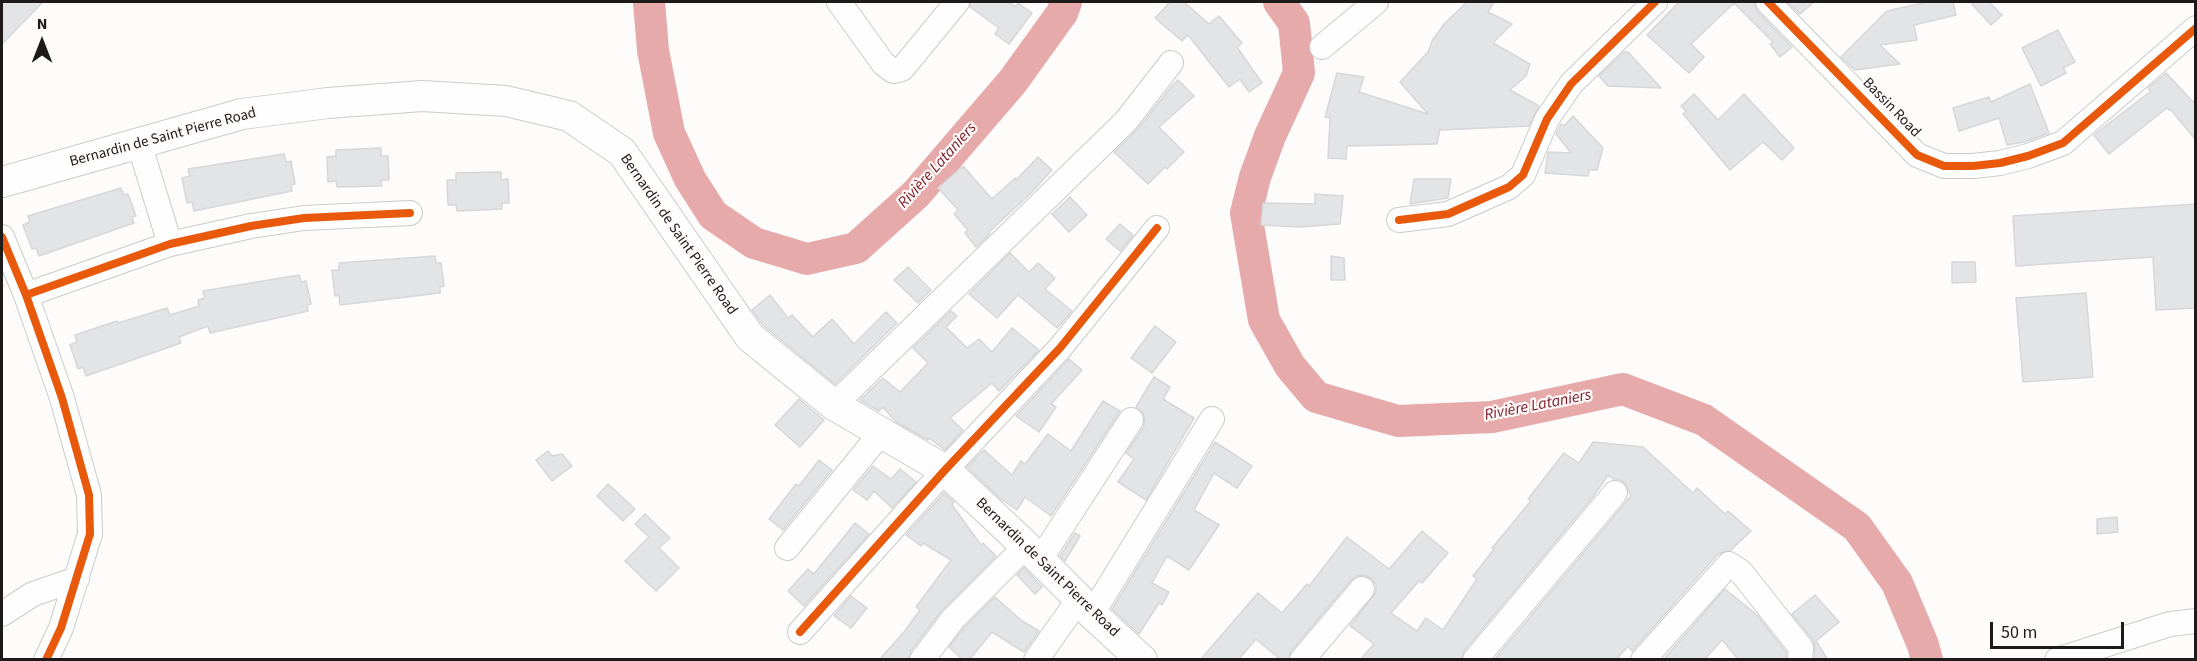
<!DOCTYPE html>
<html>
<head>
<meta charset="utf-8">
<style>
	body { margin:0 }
	#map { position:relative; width:2197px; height:661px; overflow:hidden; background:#fefbfb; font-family:"Source Sans 3",sans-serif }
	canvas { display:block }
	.frame { position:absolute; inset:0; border:3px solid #1f1a1a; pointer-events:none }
	.north { position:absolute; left:12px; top:12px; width:60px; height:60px; -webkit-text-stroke:4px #fffafa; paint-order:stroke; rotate:0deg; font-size:16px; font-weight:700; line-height:24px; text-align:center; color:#1f1a1a }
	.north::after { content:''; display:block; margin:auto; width:21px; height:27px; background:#1f1a1a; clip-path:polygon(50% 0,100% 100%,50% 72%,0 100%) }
	.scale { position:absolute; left:1990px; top:622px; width:134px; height:27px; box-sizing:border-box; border:3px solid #1f1a1a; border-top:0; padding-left:8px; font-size:18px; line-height:21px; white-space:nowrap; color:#1f1a1a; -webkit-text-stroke:4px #fffafa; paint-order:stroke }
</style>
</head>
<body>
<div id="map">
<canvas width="2197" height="661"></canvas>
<div class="frame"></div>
<div class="north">N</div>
<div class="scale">50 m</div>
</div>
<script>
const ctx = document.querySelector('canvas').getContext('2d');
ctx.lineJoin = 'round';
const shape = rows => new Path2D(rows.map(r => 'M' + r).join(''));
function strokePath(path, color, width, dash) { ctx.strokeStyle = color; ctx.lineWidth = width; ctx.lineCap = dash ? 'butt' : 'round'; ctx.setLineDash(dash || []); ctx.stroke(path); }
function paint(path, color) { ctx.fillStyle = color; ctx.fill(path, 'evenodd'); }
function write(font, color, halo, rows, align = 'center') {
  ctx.font = font + ' "Source Sans 3",sans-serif'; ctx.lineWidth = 4.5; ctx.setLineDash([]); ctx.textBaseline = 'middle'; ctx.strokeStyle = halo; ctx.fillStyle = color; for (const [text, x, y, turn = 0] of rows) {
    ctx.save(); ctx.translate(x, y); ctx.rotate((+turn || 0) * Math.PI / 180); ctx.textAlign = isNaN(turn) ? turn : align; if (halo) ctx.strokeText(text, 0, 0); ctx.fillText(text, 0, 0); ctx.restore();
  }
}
strokePath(shape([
	[649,2,653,50,669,133,690,179,713,215,754,243,807,259,856,248,916,194,1013,81,1062,13,1066,2],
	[1279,2,1294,23,1299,73,1270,136,1255,177,1246,213,1264,320,1290,366,1316,397,1398,421,1492,417,1623,389,1704,420,1857,527,1897,583,1923,645,1927,660]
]), '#e6aaaa', 32);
const building = shape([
	[2,2,43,2,2,44,2,2],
	[971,2,1008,2,1016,7,1018,3,1032,13,1009,44,995,34,999,28,970,7,971,2],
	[1170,2,1184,2,1209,24,1219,16,1242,43,1237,47,1262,83,1249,92,1240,79,1229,87,1188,35,1182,41,1155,18,1170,2],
	[1467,2,1494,2,1488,12,1512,24,1493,43,1530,64,1526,76,1510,90,1539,106,1529,126,1441,130,1440,128,1437,144,1347,146,1346,159,1328,158,1330,118,1325,117,1337,73,1364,77,1359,92,1428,114,1400,82,1428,52,1432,41,1444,24,1467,2],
	[1679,2,1754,2,1758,12,1792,47,1780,57,1770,44,1773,42,1734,3,1691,44,1704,57,1689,73,1647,35,1679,2],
	[1787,2,1814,2,1800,14,1787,2],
	[1927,2,1953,2,1956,15,1914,25,1917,40,1880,45,1900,64,1855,70,1841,57,1887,11,1927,2],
	[1970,2,1989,2,2002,15,1991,25,1970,2],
	[2058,30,2075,62,2063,68,2066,73,2041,86,2022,48,2058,30],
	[1624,52,1628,52,1661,88,1608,86,1599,76,1624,52],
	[2166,73,2196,105,2196,140,2170,109,2169,110,2167,108,2109,154,2094,135,2151,91,2148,88,2166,73],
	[1178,80,1194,96,1159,127,1184,152,1167,169,1165,167,1148,184,1114,152,1137,130,1171,87,1178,80],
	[2030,84,2049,133,2024,142,2007,145,1999,118,1959,131,1953,108,1989,97,1991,102,2030,84],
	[1694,94,1718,120,1744,94,1794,148,1782,160,1763,142,1730,170,1683,114,1686,111,1681,106,1694,94],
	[1573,116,1603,148,1597,170,1589,170,1588,176,1545,173,1548,152,1571,153,1556,134,1561,124,1564,126,1573,116],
	[381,148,381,156,388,156,389,180,381,180,382,186,337,187,336,181,328,182,327,157,336,156,336,150,381,148],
	[284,154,286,162,291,161,295,184,291,185,292,191,194,211,192,202,187,203,182,178,190,176,188,169,284,154],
	[1038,157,1052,170,1029,195,989,232,990,234,976,247,965,233,968,230,954,214,958,210,938,188,963,166,992,199,1015,178,1016,180,1038,157],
	[501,172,501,180,508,179,509,203,502,203,502,209,457,211,456,205,448,205,447,180,456,180,456,173,501,172],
	[1414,179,1451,179,1448,198,1410,204,1414,179],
	[121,188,124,195,128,194,136,216,132,217,134,223,39,256,36,248,32,249,23,225,30,222,28,216,121,188],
	[1315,194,1343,196,1340,224,1300,227,1261,225,1263,203,1315,204,1315,194],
	[1070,197,1087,215,1069,232,1052,214,1070,197],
	[2196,204,2196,308,2156,310,2153,257,2016,266,2013,216,2196,204],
	[1120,224,1133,235,1120,251,1106,239,1120,224],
	[1010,253,1029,272,1038,263,1055,278,1045,289,1072,311,1057,328,1018,295,997,318,969,294,1010,253],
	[435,256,436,263,441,263,444,286,440,287,440,293,340,305,339,295,335,296,332,270,339,270,339,263,435,256],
	[1331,256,1344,258,1345,280,1331,280,1331,256],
	[1952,262,1975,262,1976,282,1952,283,1952,262],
	[908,267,931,290,918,303,894,280,908,267],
	[299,275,301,282,306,281,311,304,307,305,308,311,210,333,208,326,179,337,181,343,86,376,83,367,78,369,70,345,77,342,75,335,117,321,118,323,167,308,170,315,199,306,198,300,205,298,203,291,299,275],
	[2086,293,2093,377,2023,382,2016,298,2086,293],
	[770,295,788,318,792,315,813,337,832,319,854,344,886,312,897,323,835,384,763,325,752,310,770,295],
	[951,311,957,316,946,327,967,348,979,339,992,352,1012,328,1039,350,999,391,992,383,950,418,963,430,945,450,929,438,928,440,896,422,883,407,879,411,860,400,883,378,900,392,928,363,913,348,951,311],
	[1155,326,1176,342,1152,373,1131,358,1155,326],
	[1069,359,1082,370,1051,404,1056,407,1039,432,1016,416,1069,359],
	[1154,377,1170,387,1163,399,1194,418,1146,500,1118,482,1134,459,1126,453,1143,428,1145,420,1143,413,1136,407,1154,377],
	[799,399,824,420,800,447,775,425,799,399],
	[1103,401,1120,411,1051,516,1025,497,1017,510,1001,499,967,467,984,450,1012,475,1021,461,1025,464,1048,434,1071,451,1103,401],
	[1215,442,1252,466,1237,488,1214,473,1194,510,1219,525,1189,570,1167,556,1152,583,1169,592,1162,605,1159,603,1139,634,1112,609,1215,442],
	[1593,442,1643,447,1693,493,1697,488,1725,514,1728,511,1751,531,1731,550,1718,554,1632,651,1628,646,1616,660,1494,660,1631,496,1625,483,1618,479,1613,479,1608,475,1593,497,1464,651,1461,660,1360,660,1374,644,1350,626,1376,592,1376,585,1372,579,1364,575,1357,576,1351,580,1291,651,1288,660,1281,660,1256,639,1238,660,1200,660,1258,593,1282,613,1307,584,1309,586,1347,537,1389,569,1422,531,1448,553,1422,583,1419,581,1391,613,1417,631,1426,618,1443,630,1477,579,1473,576,1494,549,1492,548,1531,501,1528,499,1564,453,1579,463,1593,442],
	[548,451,552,456,562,454,572,466,552,481,536,460,548,451],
	[819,460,832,470,783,530,769,519,796,484,799,486,819,460],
	[873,466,891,479,900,469,916,482,892,508,874,491,867,500,853,490,873,466],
	[608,484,635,509,623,521,597,496,608,484],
	[944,493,954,502,952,505,981,545,983,543,996,556,942,610,911,651,908,660,879,660,904,632,920,610,916,607,951,560,923,543,921,546,906,535,944,493],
	[645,514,670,538,659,548,679,568,656,591,625,561,649,537,635,524,645,514],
	[2117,517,2118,532,2097,534,2097,519,2117,517],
	[855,523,869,534,804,606,788,591,808,569,814,574,855,523],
	[1075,533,1080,536,1065,561,1060,556,1075,533],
	[1024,568,1042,587,1035,594,1017,575,1024,568],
	[1725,589,1757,615,1786,652,1786,660,1739,660,1722,640,1704,660,1663,660,1725,589],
	[1815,595,1839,622,1816,641,1828,660,1814,660,1815,648,1813,640,1792,614,1815,595],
	[851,596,867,608,851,628,834,616,851,596],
	[995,597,1022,621,1039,631,1024,652,992,632,969,660,963,660,949,647,964,628,995,597]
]);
paint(building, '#e3e4e5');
strokePath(building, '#d6d7d8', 1.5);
const minor = shape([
	[839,2,883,63,893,71,902,69,957,2],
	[1768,2,1917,155,1944,166,1973,166,2000,163,2028,156,2063,143,2196,28],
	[1322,47,1376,2],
	[139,143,170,244],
	[1399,220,1448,214,1509,187,1523,175,1547,119,1571,84,1655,2],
	[2,237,26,295,62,398,89,495,90,534,61,628,46,660],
	[26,295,170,244,251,226,304,218,410,213],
	[834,405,1126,121,1171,63],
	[787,548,881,433],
	[1040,560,1131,420],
	[2,614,33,594,77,579],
	[1092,614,1212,419],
	[800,632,945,470,1060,348,1157,228],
	[922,660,953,619,1026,546],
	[1036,660,1079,599],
	[1302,660,1362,589],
	[1475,660,1615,493],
	[1643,660,1729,564,1741,572,1801,648,1800,660],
	[2057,660,2170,624,2196,621]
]);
const major = shape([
	[2,182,242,114,328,103,422,96,506,101,569,116,622,152,750,337,834,405,945,470,1026,546,1079,599,1092,614,1142,660]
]);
strokePath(minor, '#cdcaca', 26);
strokePath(major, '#cdcaca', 32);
strokePath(minor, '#fffefe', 24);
strokePath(major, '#fffefe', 30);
strokePath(shape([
	[1768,2,1917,155,1944,166,1973,166,2000,163,2028,156,2063,143,2196,28],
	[1399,220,1448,214,1509,187,1523,175,1547,119,1571,84,1655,2],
	[2,237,26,295,62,398,89,495,90,534,61,628,46,660],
	[26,295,170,244,251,226,304,218,410,213],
	[800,632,945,470,1060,348,1157,228]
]), '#e8590c', 8);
write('15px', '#1f1a1a', '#fffafa', [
	["Bassin Road",1891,108,46],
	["Bernardin de Saint Pierre Road",163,138,-15],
	["Bernardin de Saint Pierre Road",678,235,55],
	["Bernardin de Saint Pierre Road",1047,568,44]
]);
write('italic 16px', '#7a1623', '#fffafa', [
	["Rivière Lataniers",938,166,-48],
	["Rivière Lataniers",1538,406,-11]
]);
</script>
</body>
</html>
